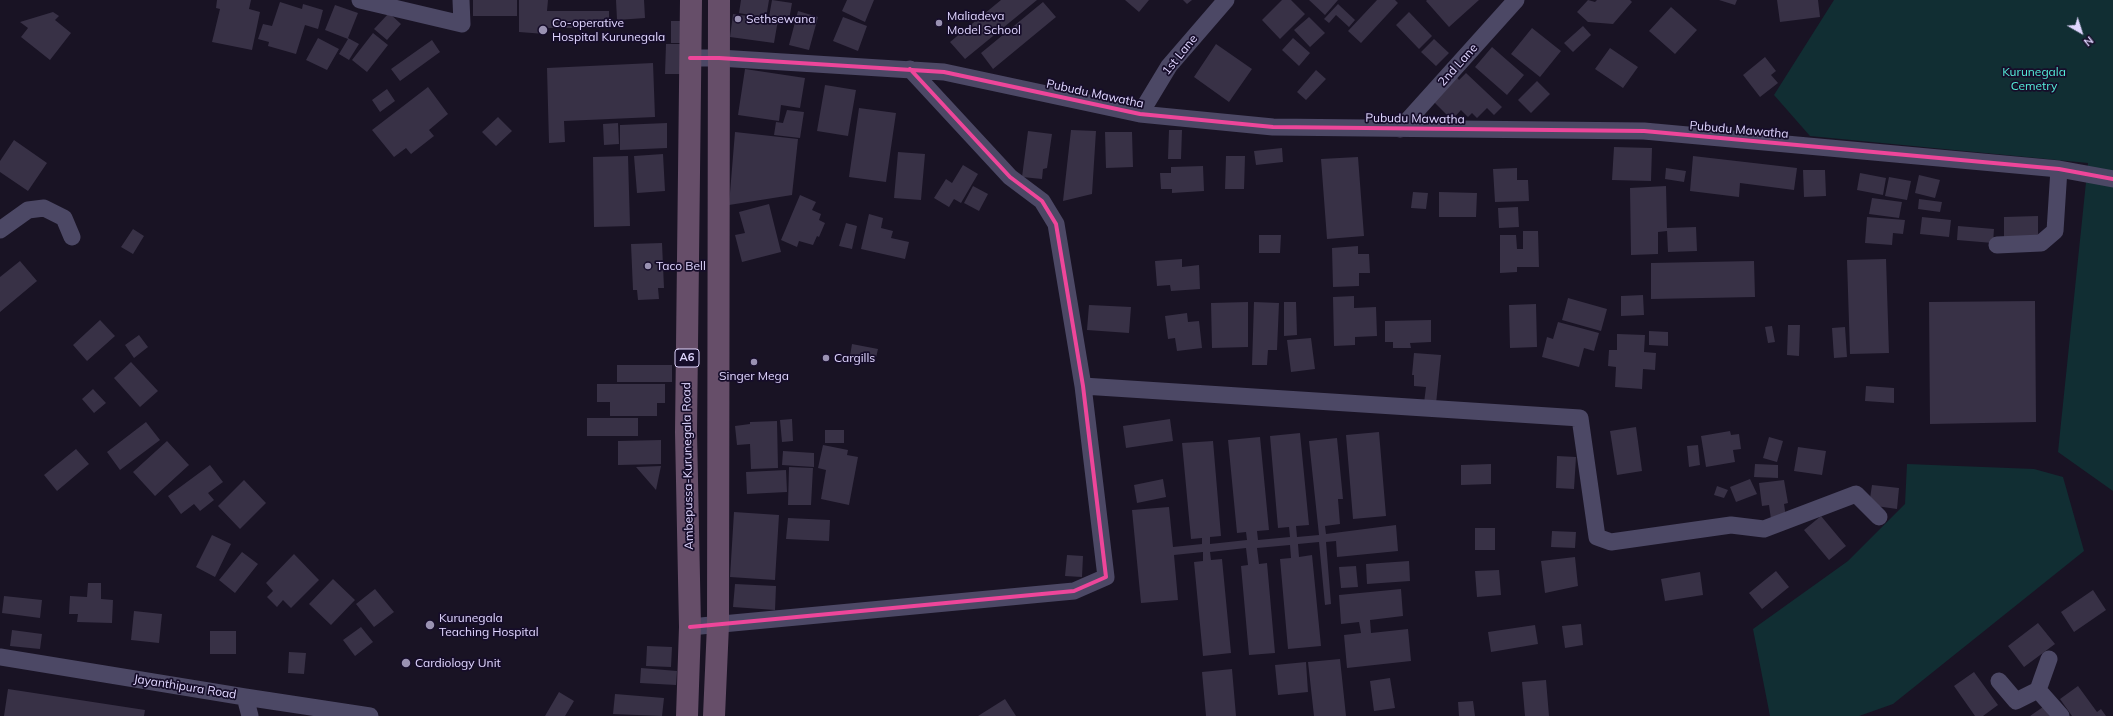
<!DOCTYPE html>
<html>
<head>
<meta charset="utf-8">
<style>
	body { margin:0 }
	#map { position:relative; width:2113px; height:716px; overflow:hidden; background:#191324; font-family:Mulish,sans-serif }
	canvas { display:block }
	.north { position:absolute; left:2061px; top:12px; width:40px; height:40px; -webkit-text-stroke:3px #160d2a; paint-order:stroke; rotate:141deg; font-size:11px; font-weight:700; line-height:16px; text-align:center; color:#e0d6ff }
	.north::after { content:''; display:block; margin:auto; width:14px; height:18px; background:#e0d6ff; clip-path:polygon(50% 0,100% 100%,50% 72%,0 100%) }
</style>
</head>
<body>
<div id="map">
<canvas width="2113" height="716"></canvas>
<div class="north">N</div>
</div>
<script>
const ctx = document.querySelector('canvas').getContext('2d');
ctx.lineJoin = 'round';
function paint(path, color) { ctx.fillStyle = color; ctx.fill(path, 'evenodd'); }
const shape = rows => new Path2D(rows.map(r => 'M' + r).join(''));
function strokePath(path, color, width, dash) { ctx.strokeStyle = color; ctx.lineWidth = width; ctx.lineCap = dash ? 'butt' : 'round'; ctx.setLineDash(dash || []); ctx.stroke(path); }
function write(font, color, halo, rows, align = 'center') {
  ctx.font = font + ' Mulish,sans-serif'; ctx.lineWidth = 3.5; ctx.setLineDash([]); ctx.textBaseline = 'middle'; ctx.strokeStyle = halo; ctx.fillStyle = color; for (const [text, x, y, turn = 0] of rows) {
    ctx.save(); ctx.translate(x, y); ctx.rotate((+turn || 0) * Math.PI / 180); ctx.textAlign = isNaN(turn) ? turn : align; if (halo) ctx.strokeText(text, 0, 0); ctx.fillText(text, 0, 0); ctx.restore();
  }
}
paint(shape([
	[1834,0,2113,0,2113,491,2058,452,2088,163,1810,136,1774,95],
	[1907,464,2034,469,2063,477,2084,551,1893,704,1859,716,1770,716,1753,629,1848,561,1905,504]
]), '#112e33');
paint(shape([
	[217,0,251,0,249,9,260,12,252,50,212,42,220,9,216,8],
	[473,0,517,0,517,16,473,16],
	[519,0,548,0,547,11,609,11,609,28,545,28,545,34,519,32],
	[616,0,644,0,645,18,617,20],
	[741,0,769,0,766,18,739,13],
	[772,0,792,3,789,20,769,17],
	[847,0,874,0,865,22,842,11],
	[1001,0,1037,0,965,59,950,42],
	[1125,0,1149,0,1139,12],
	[1183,0,1192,0,1187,4],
	[1282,0,1291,0,1305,14,1280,39,1262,20],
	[1309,0,1338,0,1325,15],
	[1377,0,1395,0,1398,3,1361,43,1348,31],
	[1427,0,1479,0,1449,27,1426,1],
	[1588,0,1595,2,1597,0,1630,0,1632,2,1613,24,1588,22,1577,12],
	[1719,0,1737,0,1735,5],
	[1777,0,1818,0,1820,17,1780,22],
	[280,2,302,9,303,4,323,10,318,29,305,25,296,54,268,46,269,42,258,39,263,24,272,26],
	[1043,2,1056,17,993,69,981,53],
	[1338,4,1355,20,1349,27,1336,15,1329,23,1324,19],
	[335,5,358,13,348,38,359,44,349,60,339,54,348,39,325,30],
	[1671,7,1697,30,1675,54,1649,31],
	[798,11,818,17,809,50,789,45],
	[53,12,59,16,55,20,71,33,50,60,21,37,28,28,20,22],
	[1409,12,1432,36,1419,49,1396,25],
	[389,13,401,24,387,40,374,29],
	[733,14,778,20,774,43,730,37],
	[843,17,867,26,858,51,833,41],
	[1309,17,1325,33,1310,47,1294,30],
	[671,21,681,21,681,43,671,43],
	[1583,26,1591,35,1573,52,1564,43],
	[1532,28,1561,51,1540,77,1511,54],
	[373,33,388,45,367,72,352,60],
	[318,38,339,49,327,70,306,60],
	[1293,38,1310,53,1299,66,1282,50],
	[1434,39,1449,53,1436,66,1421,52],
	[432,40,440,52,400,81,391,69],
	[666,44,681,44,681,74,665,74],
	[1216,44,1252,69,1229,102,1194,77],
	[1492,47,1524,75,1507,95,1475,67],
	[1610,48,1638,67,1623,88,1595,69],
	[1765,57,1776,71,1771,75,1778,83,1760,97,1743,75],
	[653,63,655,117,564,121,565,142,549,143,547,68],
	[745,69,805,78,800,108,781,105,779,121,738,115],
	[1316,70,1326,79,1306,100,1297,92],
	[1466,73,1502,107,1494,115,1487,108,1477,118,1472,113,1468,117,1461,110,1452,120,1431,99,1455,75,1459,80],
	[1537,81,1550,94,1531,113,1518,100],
	[825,85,856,90,848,136,817,131],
	[428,87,448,114,429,130,434,136,411,154,406,148,394,157,372,130],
	[387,89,395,101,380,112,372,100],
	[859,108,896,113,886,182,849,177],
	[787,110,804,112,800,138,774,135,776,122,783,123],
	[498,117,512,131,496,146,482,132],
	[618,123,619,144,604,145,603,124],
	[667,123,667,148,620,150,620,125],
	[1071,130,1096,131,1092,194,1063,201],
	[1169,130,1182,130,1181,159,1168,159],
	[1028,131,1052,134,1047,168,1043,169,1042,179,1022,177],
	[735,132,798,139,792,195,729,205],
	[1105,132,1132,132,1133,167,1106,168],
	[14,140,47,163,28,191,0,172,0,161],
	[1614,147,1652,148,1651,181,1612,180],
	[1282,148,1283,162,1256,165,1254,151],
	[898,152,925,154,921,200,894,198],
	[663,154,665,191,637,193,634,156],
	[628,156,630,226,594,227,593,157],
	[1226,156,1245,156,1244,189,1225,189],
	[1693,156,1797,168,1794,190,1740,183,1739,197,1690,191],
	[1358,157,1364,236,1327,239,1321,159],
	[963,165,978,174,961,203,954,199,949,207,934,198,946,179,952,183],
	[1203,166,1204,191,1172,193,1172,189,1161,189,1160,173,1171,173,1171,167],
	[1517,168,1517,180,1528,180,1529,201,1495,202,1493,169],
	[1666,168,1686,171,1684,182,1665,179],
	[1803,170,1825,170,1826,196,1804,197],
	[1860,173,1886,178,1883,195,1857,190],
	[1919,175,1940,180,1935,198,1915,193],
	[1889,177,1911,181,1907,200,1885,196],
	[973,186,988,194,979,211,964,203],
	[1666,186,1667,228,1696,227,1697,251,1668,252,1667,231,1658,232,1658,254,1631,255,1630,188],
	[1413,192,1428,193,1426,209,1411,208],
	[1439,192,1477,193,1476,217,1439,217],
	[800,195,816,202,812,210,821,214,819,220,825,223,819,237,817,236,813,245,799,241,797,247,781,240],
	[1872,198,1902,202,1899,218,1869,214],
	[1919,199,1942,202,1940,212,1918,209],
	[769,204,781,252,742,262,735,235,745,233,739,212],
	[1518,207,1519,227,1499,228,1498,208],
	[869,214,883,218,881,228,893,231,891,238,909,242,905,259,861,249],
	[2038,216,2038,239,2004,239,2004,217],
	[1867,217,1905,220,1903,234,1893,233,1892,245,1865,243],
	[1922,217,1951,220,1949,237,1920,234],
	[846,223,857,226,852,249,839,246],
	[1958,226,1994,229,1993,243,1957,240],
	[133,229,144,236,133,254,121,247],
	[1523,231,1538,231,1539,267,1517,267,1517,272,1500,273,1500,235,1516,235,1517,249,1523,249],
	[1259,235,1281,235,1280,253,1259,253],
	[662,243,664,288,658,288,659,299,638,300,637,290,633,290,631,244],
	[1358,246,1358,254,1369,254,1370,273,1359,273,1359,286,1333,287,1332,248],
	[1182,259,1182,267,1199,265,1200,289,1171,291,1170,285,1157,286,1155,261],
	[1886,259,1889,353,1850,354,1847,260],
	[20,261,37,281,0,312,0,277],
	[1754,261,1755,297,1651,299,1651,263],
	[1643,295,1644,315,1621,316,1621,296],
	[1354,296,1354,308,1376,307,1377,336,1355,337,1355,345,1334,346,1333,297],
	[1568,298,1607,309,1601,331,1562,320],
	[2035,301,2036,422,1930,424,1929,302],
	[1248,302,1248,347,1212,348,1211,303],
	[1254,302,1279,303,1277,350,1268,350,1267,365,1252,365],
	[1284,302,1296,302,1297,335,1284,336],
	[1536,304,1537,347,1510,348,1509,305],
	[1089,305,1131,307,1129,333,1087,330],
	[1187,313,1188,322,1199,321,1202,348,1177,351,1175,338,1168,339,1165,316],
	[100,320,115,336,87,361,73,345],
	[1431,320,1431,342,1410,343,1411,348,1393,348,1393,342,1385,342,1385,321],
	[1558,322,1599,333,1594,351,1584,348,1579,367,1542,357,1547,337,1553,339],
	[1788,325,1800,325,1799,356,1787,355],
	[1772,326,1775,342,1768,343,1765,327],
	[1845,327,1847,357,1834,358,1832,328],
	[1649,331,1668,332,1668,346,1649,345],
	[1617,334,1645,335,1644,352,1656,353,1655,370,1643,369,1642,389,1615,387,1616,367,1608,366,1609,350,1617,350],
	[139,335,148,347,134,358,125,345],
	[1311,338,1315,369,1291,372,1287,340],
	[852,344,878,349,875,362,850,356],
	[1414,353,1441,355,1436,404,1424,403,1426,387,1414,386,1414,375,1412,375],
	[131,362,158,391,140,407,114,378],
	[617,365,672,365,672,382,617,382],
	[597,384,665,384,665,403,657,403,657,416,610,416,610,402,597,402],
	[1866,386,1894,388,1894,403,1865,401],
	[93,389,106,403,94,413,82,399],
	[587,418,638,418,638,436,587,436],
	[792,419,793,441,782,442,780,420],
	[1170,419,1173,441,1126,448,1123,426],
	[777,421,778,468,751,469,750,444,737,445,735,426,750,424,750,422],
	[146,422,160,440,120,470,107,452],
	[1636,427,1642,471,1617,475,1610,431],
	[825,430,844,430,844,443,825,443],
	[1730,431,1731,435,1739,434,1741,449,1733,450,1735,462,1706,467,1701,436],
	[1379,432,1386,516,1353,519,1346,435],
	[1300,433,1309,525,1296,526,1297,537,1319,535,1309,441,1337,438,1343,499,1338,499,1340,524,1325,526,1326,534,1396,525,1398,551,1337,557,1336,541,1326,542,1331,604,1325,605,1319,542,1298,544,1299,557,1312,555,1321,646,1288,649,1280,559,1291,558,1290,545,1257,548,1259,564,1267,563,1275,653,1249,655,1241,566,1248,565,1246,548,1210,552,1211,560,1222,559,1231,653,1203,656,1194,562,1203,561,1203,552,1174,555,1178,600,1141,603,1132,510,1169,507,1173,547,1202,544,1202,538,1191,539,1182,443,1213,441,1221,536,1210,537,1210,544,1247,540,1246,532,1237,533,1228,440,1260,437,1269,530,1257,531,1258,540,1290,537,1289,527,1278,528,1270,436],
	[1769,437,1783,441,1777,462,1763,458],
	[661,440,661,464,618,465,618,441],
	[167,441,189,465,155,496,133,472],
	[823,445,848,450,847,455,858,457,849,505,821,499,826,470,818,468],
	[1698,445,1700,465,1689,467,1687,446],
	[1798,447,1826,451,1822,475,1794,471],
	[76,449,89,464,57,491,44,475],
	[783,451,814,453,814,467,782,465],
	[1557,456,1576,457,1574,489,1556,488],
	[1491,464,1491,484,1461,485,1461,465],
	[1755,464,1778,465,1778,478,1754,477],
	[210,465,223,482,208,493,214,500,200,511,194,504,181,514,168,496],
	[661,466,656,490,636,467],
	[789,467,813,468,811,505,788,505],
	[786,470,787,492,747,494,746,472],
	[1163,479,1166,497,1137,503,1134,485],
	[1750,479,1757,494,1736,502,1730,487],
	[244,480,266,503,240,529,218,506],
	[1784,480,1788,503,1784,504,1786,517,1771,519,1769,505,1762,506,1759,483],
	[1872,485,1899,488,1897,509,1869,505],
	[1717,486,1728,490,1724,498,1714,495],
	[734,512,779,515,775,580,730,577],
	[1821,516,1846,546,1829,560,1804,530],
	[788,518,830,520,829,541,786,539],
	[1475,528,1495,528,1495,550,1475,550],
	[1552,531,1576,532,1575,548,1551,547],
	[212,535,231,544,215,577,196,567],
	[242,552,258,564,235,593,219,580],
	[294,554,319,580,291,608,283,600,277,607,267,597,273,591,266,583],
	[1067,555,1083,556,1082,577,1065,576],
	[1575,557,1578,586,1545,593,1541,561],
	[1409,561,1410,581,1367,584,1366,564],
	[1356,566,1358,587,1341,588,1339,567],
	[1499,570,1501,595,1477,597,1475,571],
	[1776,571,1789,587,1762,609,1749,593],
	[1700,572,1703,595,1665,601,1661,579],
	[333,579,355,600,331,625,309,604],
	[88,583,101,583,101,599,113,600,112,623,77,622,78,614,69,614,70,596,87,597],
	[735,584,776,586,775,610,733,607],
	[375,589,394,612,374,627,356,604],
	[1401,589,1403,616,1370,620,1371,633,1408,629,1411,661,1347,668,1344,635,1361,633,1359,622,1341,624,1339,595],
	[2093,590,2106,610,2074,632,2061,612],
	[4,596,42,600,40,618,2,613],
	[134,611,162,614,159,643,131,640],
	[2038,623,2055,644,2024,667,2008,646],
	[1581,624,1583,645,1565,648,1562,626],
	[1535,625,1538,644,1491,652,1488,632],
	[361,627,373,642,355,656,343,640],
	[12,630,42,634,40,649,10,646],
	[210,631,236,631,236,654,210,654],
	[647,646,672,647,671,667,646,666],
	[289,652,306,653,304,674,288,673],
	[1340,659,1346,716,1314,716,1308,662],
	[1306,662,1308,692,1278,695,1275,665],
	[641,668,677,671,676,685,640,683],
	[1232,669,1236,716,1206,716,1202,672],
	[1974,672,1998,705,1983,716,1975,716,1954,686],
	[1390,678,1395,708,1374,711,1370,681],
	[1546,680,1549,716,1525,716,1522,682],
	[2078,686,2097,712,2101,709,2106,716,2072,716,2060,699],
	[8,689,145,710,144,716,4,716],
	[559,692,574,701,565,716,545,716],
	[615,694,664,698,662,716,613,714],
	[1005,699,1016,716,978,716],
	[1473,701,1475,716,1459,716,1458,702],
	[2043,707,2050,716,2030,716]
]), '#383146');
strokePath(shape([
	[360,0,462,24,461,0],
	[690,58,719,58,944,72,1140,114,1273,127,1644,131,2059,169,2113,179],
	[1140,114,1169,66,1226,0],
	[1400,129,1516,0],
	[0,230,28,210,44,208,64,218,72,237],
	[1997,245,2041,243,2055,231,2059,169],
	[1083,386,1580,418,1597,537,1611,542,1731,525,1764,529,1856,494,1879,517],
	[690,627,1074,591,1106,577,1083,386,1056,224,1042,201,1010,177,910,69],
	[0,657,245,697,370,716],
	[2049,659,2038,690,2061,716],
	[1999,681,2016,701,2038,690],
	[245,697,250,716]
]), '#4c4865', 17);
strokePath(shape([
	[687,716,690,627,686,432,691,0],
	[714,716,718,625,719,0]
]), '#664e69', 22);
strokePath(shape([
	[690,58,719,58,944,72,1140,114,1273,127,1644,131,2059,169,2113,179],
	[690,627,1074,591,1106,577,1083,386,1056,224,1042,201,1010,177,910,69]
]), '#ed469a', 4);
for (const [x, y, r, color] of [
	[738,19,4,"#9a92b2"],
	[939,23,4,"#9a92b2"],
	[543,30,5,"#9a92b2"],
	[648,266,4,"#9a92b2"],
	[826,358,4,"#9a92b2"],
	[754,362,4,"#9a92b2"],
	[430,625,5,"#9a92b2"],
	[406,663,5,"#9a92b2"]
]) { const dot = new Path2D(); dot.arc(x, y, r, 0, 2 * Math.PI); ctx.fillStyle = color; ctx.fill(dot); strokePath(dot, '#160d2a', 1.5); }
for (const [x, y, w] of [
	[687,358,24]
]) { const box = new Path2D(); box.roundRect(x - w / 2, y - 9, w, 18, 3); ctx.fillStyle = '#160d2a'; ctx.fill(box); strokePath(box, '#e0d6ff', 1); }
write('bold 11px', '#e0d6ff', null, [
	["A6",687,358]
]);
write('12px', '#e0d6ff', '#160d2a', [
	["Maliadeva",947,16],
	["Model School",947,30],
	["Sethsewana",746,19],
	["Co-operative",552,23],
	["Hospital Kurunegala",552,37],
	["Taco Bell",656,266],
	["Cargills",834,358],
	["Singer Mega",754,376,"center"],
	["Kurunegala",439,618],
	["Teaching Hospital",439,632],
	["Cardiology Unit",415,663]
], 'left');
write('12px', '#e0d6ff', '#160d2a', [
	["1st Lane",1180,55,-51],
	["2nd Lane",1458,65,-48],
	["Pubudu Mawatha",1095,94,12],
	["Pubudu Mawatha",1415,119,1],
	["Pubudu Mawatha",1739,130,5],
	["Ambepussa-Kurunegala Road",688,466,-91],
	["Jayanthipura Road",185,687,9]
]);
write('12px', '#54edd9', '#160d2a', [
	["Kurunegala",2034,72],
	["Cemetry",2034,86]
]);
</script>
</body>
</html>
